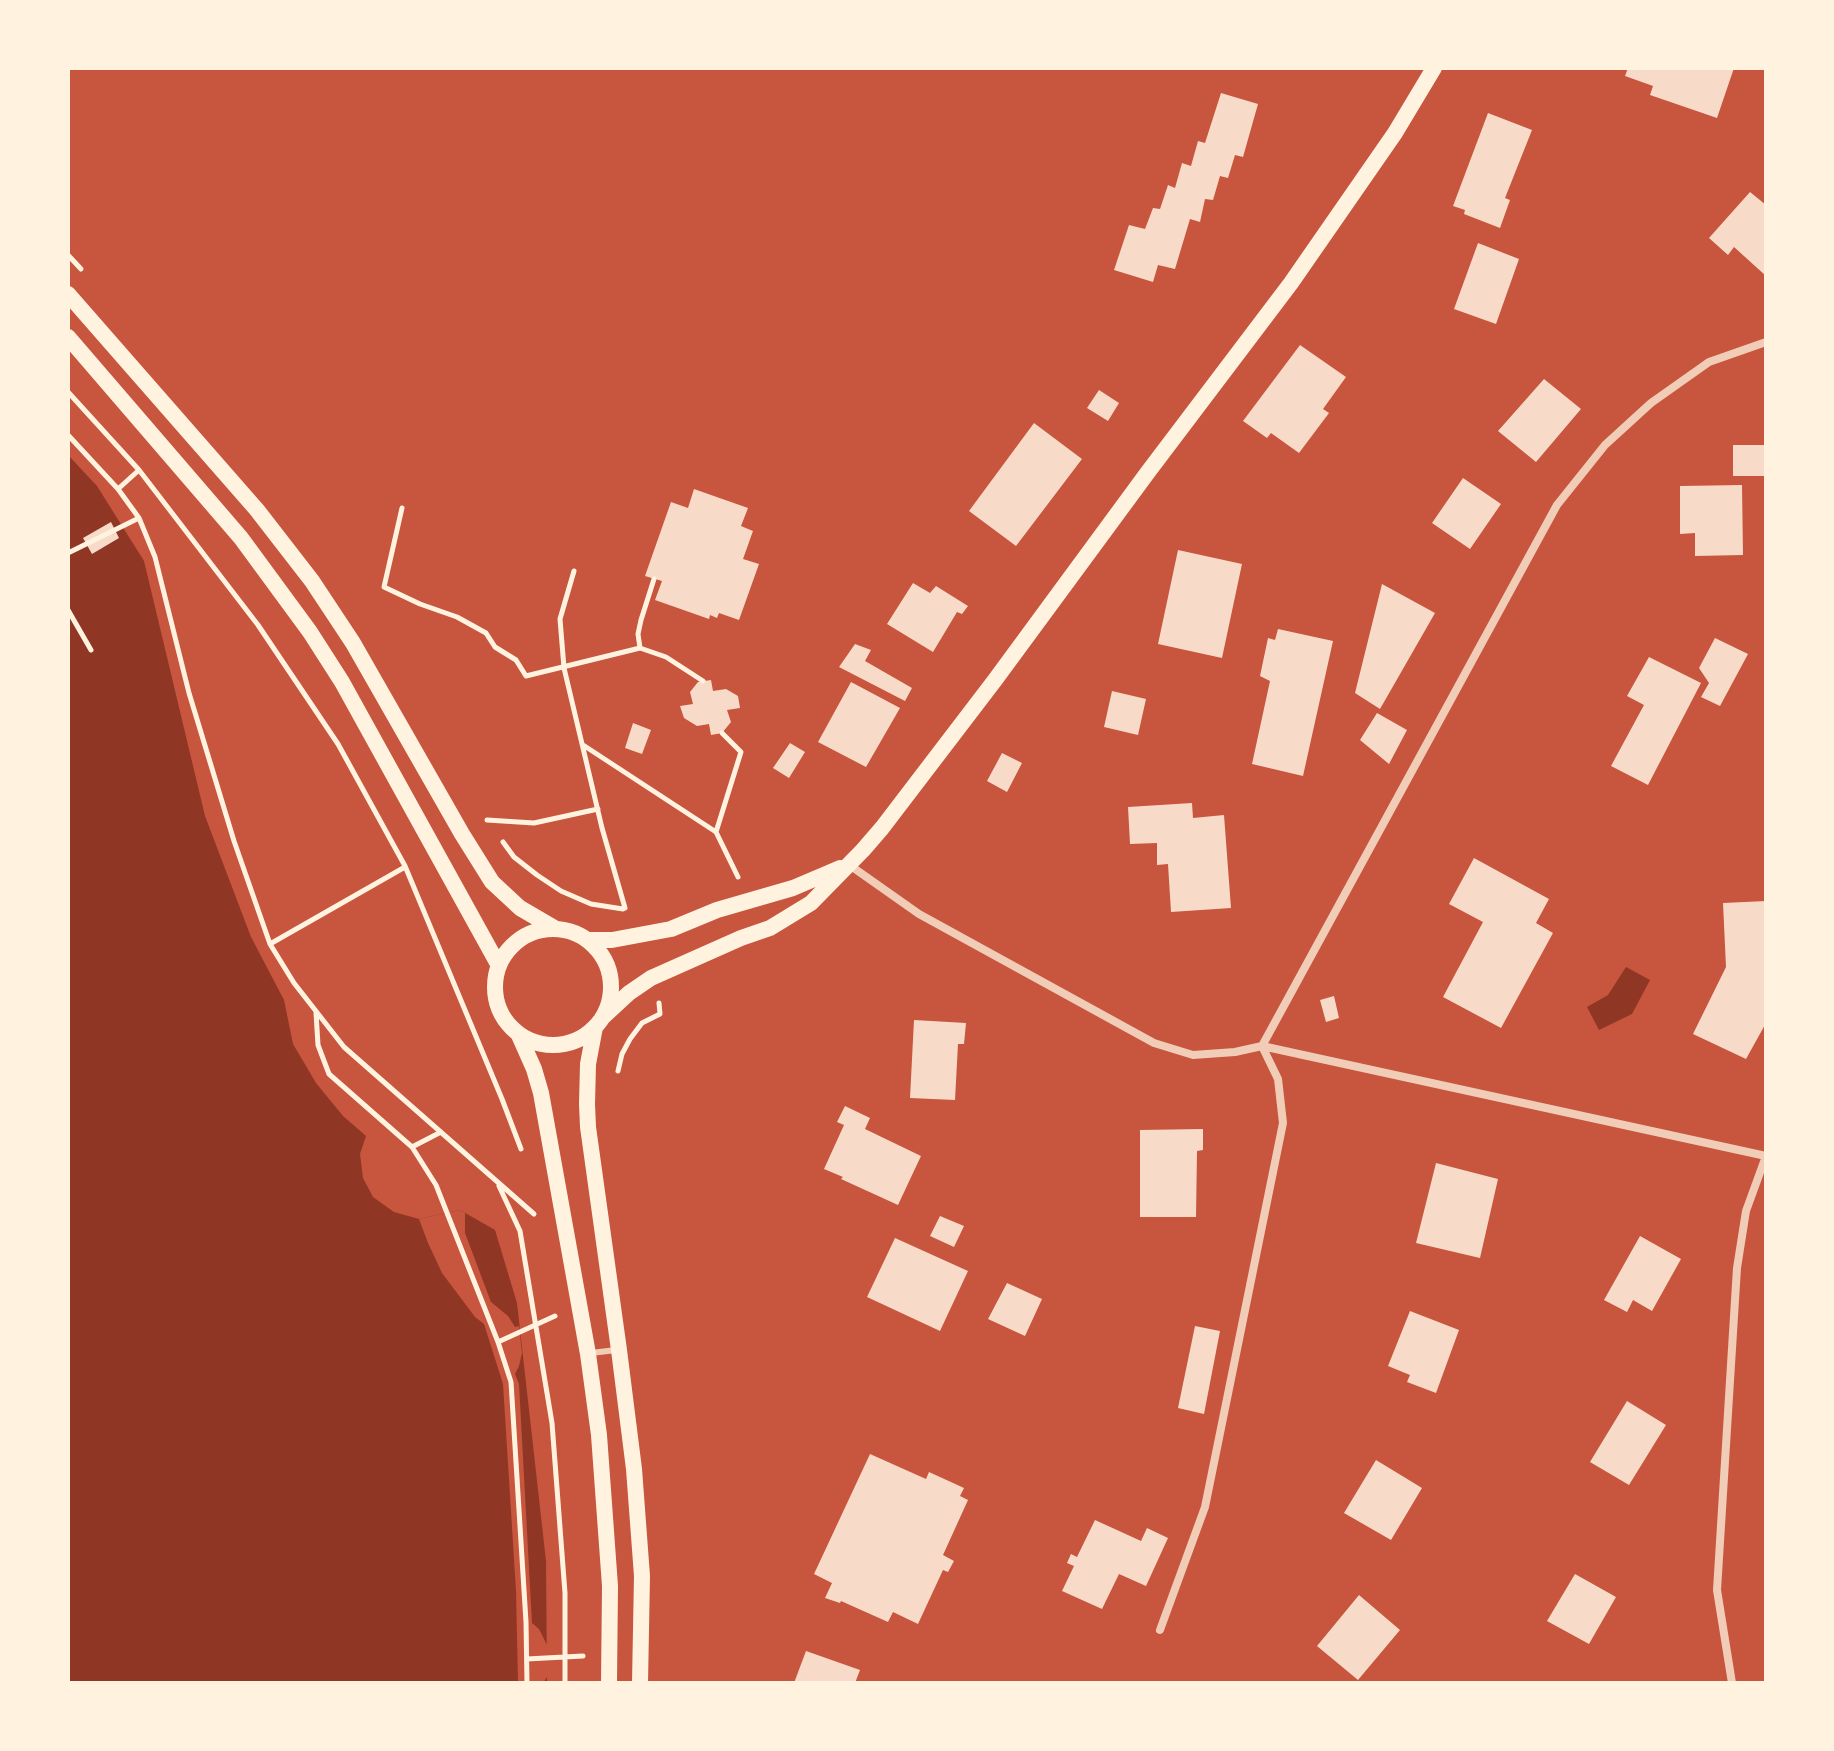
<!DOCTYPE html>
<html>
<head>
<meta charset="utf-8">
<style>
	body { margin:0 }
	#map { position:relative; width:1834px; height:1751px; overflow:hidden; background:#c8553d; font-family:"Exo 2",sans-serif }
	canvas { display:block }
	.frame { position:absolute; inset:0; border:70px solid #fff3e0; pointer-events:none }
</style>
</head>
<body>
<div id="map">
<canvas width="1834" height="1751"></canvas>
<div class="frame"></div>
</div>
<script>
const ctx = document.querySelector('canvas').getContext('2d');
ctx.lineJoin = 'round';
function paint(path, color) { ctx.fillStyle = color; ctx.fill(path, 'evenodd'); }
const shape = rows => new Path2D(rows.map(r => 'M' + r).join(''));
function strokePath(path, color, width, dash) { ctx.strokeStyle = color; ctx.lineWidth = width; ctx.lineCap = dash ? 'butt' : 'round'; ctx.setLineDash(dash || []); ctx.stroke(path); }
paint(shape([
	[68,455,97,486,144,561,205,816,251,937,284,1000,293,1044,316,1083,343,1116,366,1136,360,1154,363,1178,373,1197,394,1212,419,1219,460,1210,495,1230,517,1303,546,1561,547,1683,68,1683],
	[1626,967,1650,980,1632,1014,1599,1030,1587,1007,1608,995]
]), '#8f3625');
paint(shape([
	[460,1210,465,1213,465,1233,491,1302,508,1316,515,1327,519,1326,522,1353,519,1366,515,1374,519,1384,532,1623,539,1629,547,1645,547,1677,543,1683,518,1683,516,1591,503,1384,484,1324,475,1317,442,1273,428,1243,419,1219]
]), '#c8553d');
paint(shape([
	[1628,68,1734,68,1717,118,1650,95,1653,86,1625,76],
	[1221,93,1258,104,1243,157,1235,155,1228,178,1220,176,1213,200,1205,199,1200,222,1190,219,1175,269,1158,265,1153,282,1114,270,1129,225,1145,229,1153,208,1160,209,1168,185,1175,188,1182,163,1191,166,1198,141,1205,143],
	[1488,113,1532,130,1505,198,1510,200,1500,228,1464,214,1465,210,1453,206],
	[1750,192,1766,205,1766,276,1734,247,1728,255,1709,238],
	[1478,243,1519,259,1496,324,1454,309],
	[1300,345,1346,377,1323,409,1329,413,1299,453,1271,433,1267,438,1243,421],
	[1544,379,1581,409,1536,462,1498,431],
	[1099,390,1119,403,1108,421,1087,408],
	[1034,423,1082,459,1016,546,969,511],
	[1733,445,1766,445,1766,476,1733,476],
	[1463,478,1501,504,1470,549,1432,523],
	[1742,485,1743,555,1695,556,1695,533,1680,534,1680,486],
	[694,489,748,508,741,526,753,531,743,559,759,564,739,620,719,613,717,618,710,615,709,619,655,600,662,581,645,576,671,502,688,508],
	[111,522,119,538,92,554,83,538],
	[1178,550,1242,564,1222,658,1158,644],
	[913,583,930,593,936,586,968,606,962,614,957,612,933,652,887,624],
	[1382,584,1435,613,1380,709,1355,693],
	[1278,629,1333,641,1303,776,1252,764,1270,681,1260,676,1268,638,1275,640],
	[1715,638,1748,654,1720,706,1701,697,1709,683,1699,668],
	[855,644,871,650,865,661,912,688,905,701,839,667],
	[1649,657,1701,683,1648,785,1611,766,1644,705,1627,696],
	[711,680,713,691,726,689,738,696,740,708,727,710,731,722,722,733,711,735,709,724,697,726,684,718,680,706,693,704,690,692,698,682],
	[851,682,900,708,866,767,818,742],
	[1112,691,1146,699,1138,735,1104,727],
	[1377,713,1407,730,1389,764,1360,740],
	[633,723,651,730,642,754,625,748],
	[790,743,805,752,789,778,773,768],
	[1002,753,1022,763,1007,792,987,781],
	[1192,803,1193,818,1224,815,1231,908,1171,912,1168,864,1157,865,1157,843,1130,844,1128,807],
	[1474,858,1549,899,1536,923,1553,933,1501,1028,1443,997,1483,922,1449,904],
	[1766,901,1766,1023,1746,1059,1693,1034,1726,967,1723,903],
	[1334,996,1339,1018,1326,1022,1320,1000],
	[914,1020,966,1023,964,1044,958,1044,955,1100,910,1098],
	[845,1106,870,1118,865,1129,921,1156,898,1205,841,1179,843,1177,824,1169,844,1125,837,1122],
	[1203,1129,1203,1150,1197,1151,1196,1217,1140,1217,1140,1130],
	[1436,1163,1498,1179,1480,1258,1416,1243],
	[940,1216,964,1226,954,1247,930,1236],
	[1640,1236,1681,1259,1652,1311,1633,1300,1627,1312,1604,1300],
	[895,1238,968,1271,940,1331,867,1297],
	[1007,1283,1042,1299,1025,1336,988,1319],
	[1410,1311,1459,1330,1436,1393,1407,1382,1410,1375,1388,1366],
	[1195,1326,1220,1331,1204,1414,1178,1408],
	[1627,1401,1666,1425,1629,1485,1590,1462],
	[870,1454,926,1479,929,1472,964,1488,960,1496,968,1500,943,1555,954,1561,948,1572,943,1570,918,1624,893,1612,888,1622,841,1601,840,1603,825,1598,832,1583,814,1574],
	[1376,1460,1422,1488,1391,1540,1344,1513],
	[1095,1520,1141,1541,1147,1528,1168,1538,1146,1586,1119,1574,1102,1609,1062,1591,1074,1566,1067,1563,1071,1554,1077,1557],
	[1575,1574,1616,1597,1589,1644,1547,1621],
	[1359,1595,1400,1630,1358,1680,1317,1646],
	[806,1651,860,1670,855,1683,794,1683]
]), '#f7dbc8');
strokePath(shape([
	[68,255,81,269],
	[68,392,139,470,258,625,338,744,405,866,502,1099,521,1149],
	[68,435,118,489,139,518,155,557,189,693,234,841,270,944,294,983,344,1047,534,1214],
	[118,489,139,470],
	[402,508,384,587,420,604,457,617,486,633,495,647,516,660,526,676,640,648,638,634,641,620,654,579],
	[68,553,139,518],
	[574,571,560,619,564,668,602,828,625,908],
	[68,610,91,650],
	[640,648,666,657,703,681],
	[583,745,716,832,738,877],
	[487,820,534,823,598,809],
	[716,832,741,752,722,733],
	[503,842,514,857,537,875,561,891,591,904,623,909],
	[270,944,405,867],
	[316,1013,318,1045,329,1074,412,1147,436,1185,498,1342,511,1382,526,1622,527,1683],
	[618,1071,622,1054,630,1039,642,1023,660,1014,659,1003],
	[412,1147,441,1132],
	[499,1186,520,1231,552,1423,565,1593,565,1683],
	[498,1342,555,1316],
	[527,1659,583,1656]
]), '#fff3e0', 5);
strokePath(shape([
	[591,1353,616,1350]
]), '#f1ccb7', 6);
strokePath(shape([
	[848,864,919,914,1154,1043,1193,1055,1235,1052,1262,1046,1766,1156],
	[1160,1630,1205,1507,1283,1123,1278,1079,1262,1046,1557,505,1605,445,1651,403,1709,362,1766,342],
	[1732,1683,1717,1590,1737,1268,1746,1211,1766,1156]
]), '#f1ccb7', 8);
strokePath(shape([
	[68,294,257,510,312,581,353,643,462,834,492,882,520,908,556,929],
	[68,337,241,538,310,632,342,682,499,966],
	'495 987a58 58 0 1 1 116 0a58 58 0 1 1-116 0Z',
	[588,940,612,940,671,929,717,910,793,888,840,868],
	[602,1018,629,993,651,978,741,938,770,928,811,903,863,850,882,828,995,680,1148,472,1291,283,1395,133,1434,68],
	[595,1027,588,1064,587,1104,588,1127,619,1350,634,1469,642,1576,640,1683],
	[518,1033,534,1069,541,1093,588,1354,599,1435,610,1586,609,1683]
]), '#fff3e0', 16);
</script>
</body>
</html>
